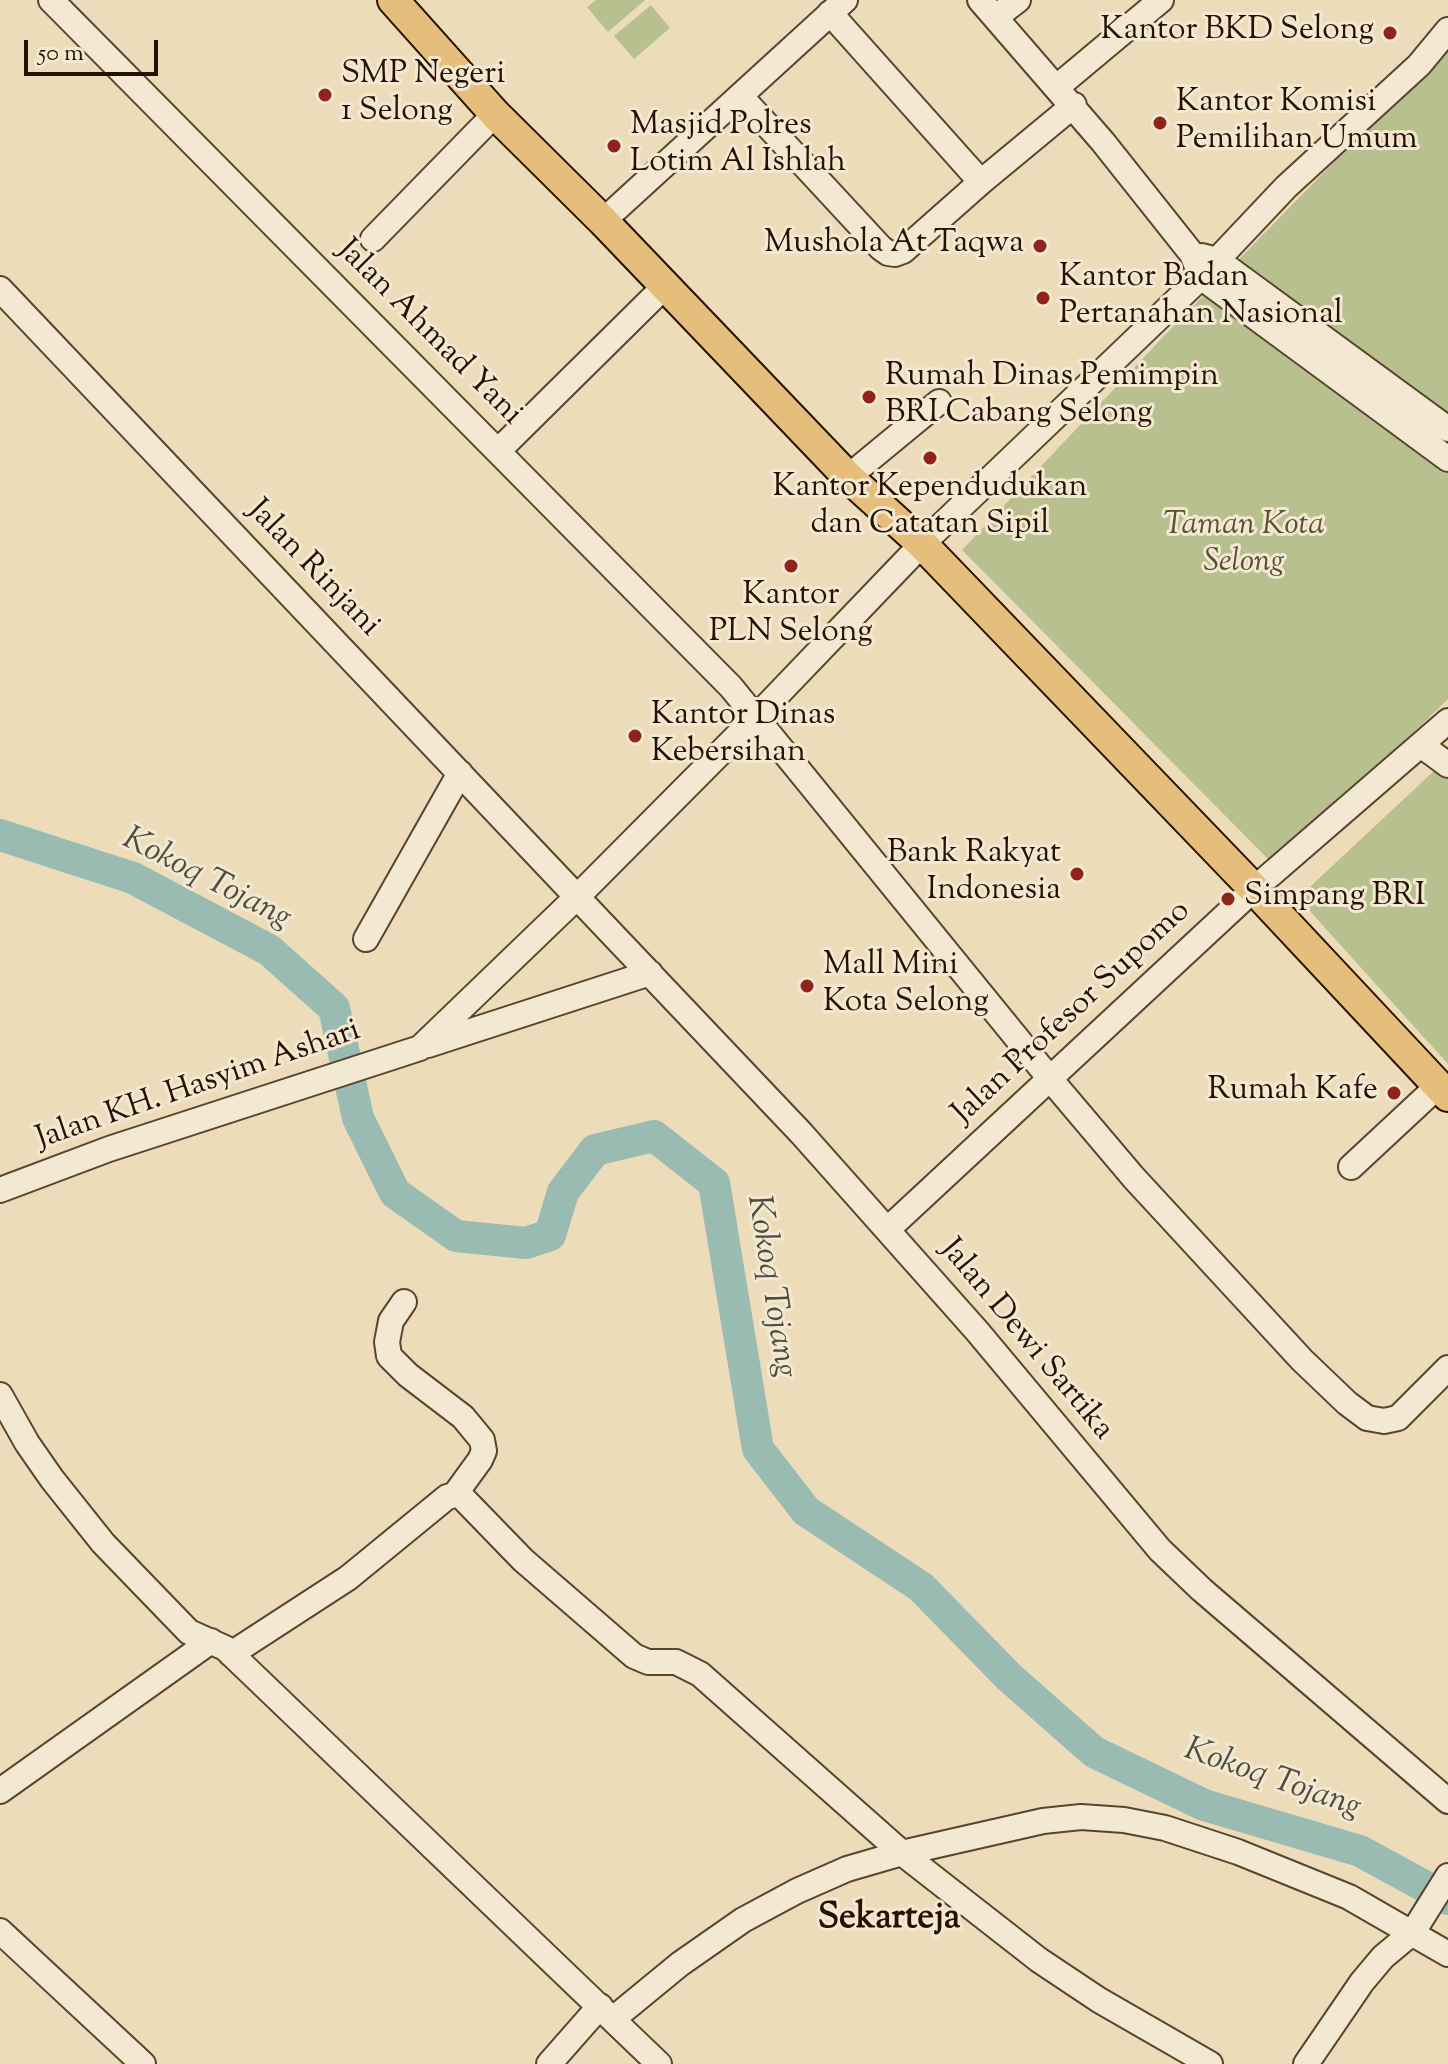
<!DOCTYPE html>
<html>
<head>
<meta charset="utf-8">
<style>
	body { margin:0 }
	#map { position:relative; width:1448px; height:2064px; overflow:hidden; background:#eddcb9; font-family:"Sorts Mill Goudy",serif }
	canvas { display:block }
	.scale { position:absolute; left:24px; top:40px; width:134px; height:36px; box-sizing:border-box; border:4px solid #271201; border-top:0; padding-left:10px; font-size:24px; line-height:28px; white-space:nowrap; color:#271201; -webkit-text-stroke:6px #f3e8d2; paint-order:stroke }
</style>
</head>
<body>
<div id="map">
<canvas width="1448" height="2064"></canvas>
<div class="scale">50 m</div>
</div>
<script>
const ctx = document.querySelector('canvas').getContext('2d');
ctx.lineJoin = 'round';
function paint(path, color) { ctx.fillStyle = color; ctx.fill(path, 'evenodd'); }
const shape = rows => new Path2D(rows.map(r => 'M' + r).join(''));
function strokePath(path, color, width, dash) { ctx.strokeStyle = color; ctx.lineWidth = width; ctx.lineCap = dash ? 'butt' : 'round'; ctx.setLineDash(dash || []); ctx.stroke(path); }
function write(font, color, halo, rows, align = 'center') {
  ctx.font = font + ' "Sorts Mill Goudy",serif'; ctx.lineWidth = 6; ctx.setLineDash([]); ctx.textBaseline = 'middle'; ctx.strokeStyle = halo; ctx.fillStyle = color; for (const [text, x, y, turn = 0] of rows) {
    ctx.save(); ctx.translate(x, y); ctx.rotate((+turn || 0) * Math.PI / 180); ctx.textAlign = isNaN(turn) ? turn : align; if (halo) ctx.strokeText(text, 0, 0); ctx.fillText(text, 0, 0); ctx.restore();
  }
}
paint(shape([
	[596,0,645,0,608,32,587,7],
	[651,5,670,28,634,59,614,36],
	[1448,45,1448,699,1276,867,962,550,1164,336],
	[1436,769,1448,779,1448,1064,1298,898]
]), '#b8c090');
strokePath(shape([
	[0,835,133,878,269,950,334,1008,358,1118,395,1193,456,1236,526,1243,550,1235,563,1192,595,1150,654,1136,714,1183,758,1449,806,1511,921,1587,1009,1677,1094,1752,1204,1805,1360,1851,1448,1899]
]), '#99bbb2', 32);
const minor = shape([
	[51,0,731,687,1051,1080,1134,1178,1302,1360,1347,1403,1367,1418,1384,1421,1398,1418,1448,1368],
	[980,0,1103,142,1192,254,1201,277,1448,459],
	[830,13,981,182],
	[996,17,1018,0],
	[1057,87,1161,0],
	[741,97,881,248,888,253,895,254,903,251,981,182,1074,105],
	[603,221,845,0],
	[373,239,495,114],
	[1202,256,1217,260,1448,429],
	[0,289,801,1133,977,1331,1160,1550,1202,1590,1448,1801],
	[498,451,665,286],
	[848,477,939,402],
	[1421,745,1448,765],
	[366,939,460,773],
	[428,1045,650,973],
	[1351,1167,1438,1086],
	[0,1190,109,1149,420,1048,578,896,757,716,922,544,1201,277,1286,187,1419,65,1448,30],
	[888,1229,1254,889,1448,721],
	[404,1302,391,1321,387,1342,389,1356,408,1375,463,1417,482,1440,484,1451,480,1460,456,1493],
	[0,1395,27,1443,52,1479,103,1543,189,1632,225,1648,659,2064],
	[231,1654,348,1578,447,1497,459,1494,523,1560,634,1656,648,1662,676,1662,700,1674,902,1853,1039,1960,1099,2000,1210,2064],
	[0,1791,211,1641],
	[0,1931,143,2064],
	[613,2019,680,1964,743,1920,797,1891,847,1869,902,1853,1043,1821,1081,1817,1124,1820,1165,1828,1238,1852,1349,1897,1448,1954],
	[549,2064,600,2006],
	[1306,2064,1362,1982,1383,1957,1413,1932,1448,1876]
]);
const major = shape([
	[393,0,495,114,603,221,848,477,922,544,1254,889,1448,1096]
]);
strokePath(minor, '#58442f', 28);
strokePath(major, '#271201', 34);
strokePath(minor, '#f3e8d2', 24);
strokePath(major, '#e6be7c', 30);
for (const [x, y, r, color] of [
	[1390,33,8,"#8f2418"],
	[325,95,8,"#8f2418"],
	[1160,123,8,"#8f2418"],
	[614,146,8,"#8f2418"],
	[1040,246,8,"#8f2418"],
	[1043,298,8,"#8f2418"],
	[869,397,8,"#8f2418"],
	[930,458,8,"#8f2418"],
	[791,566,8,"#8f2418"],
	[635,736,8,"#8f2418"],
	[1077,874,8,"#8f2418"],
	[1228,899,8,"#8f2418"],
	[807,986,8,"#8f2418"],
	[1394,1093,8,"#8f2418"]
]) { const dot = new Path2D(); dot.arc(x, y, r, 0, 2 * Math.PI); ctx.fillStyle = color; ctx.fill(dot); strokePath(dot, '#f3e8d2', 3); }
write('32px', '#271201', '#f3e8d2', [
	["Kantor BKD Selong",1374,33,"right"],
	["SMP Negeri",341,77],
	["1 Selong",341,114],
	["Kantor Komisi",1176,105],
	["Pemilihan Umum",1176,142],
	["Masjid Polres",630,128],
	["Lotim Al Ishlah",630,165],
	["Mushola At Taqwa",1024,246,"right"],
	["Kantor Badan",1059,280],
	["Pertanahan Nasional",1059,317],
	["Rumah Dinas Pemimpin",885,379],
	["BRI Cabang Selong",885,416],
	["Kantor Kependudukan",930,490,"center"],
	["dan Catatan Sipil",930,527,"center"],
	["Kantor",791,598,"center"],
	["PLN Selong",791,635,"center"],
	["Kantor Dinas",651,718],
	["Kebersihan",651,755],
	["Bank Rakyat",1061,856,"right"],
	["Indonesia",1061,893,"right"],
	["Simpang BRI",1244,899],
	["Mall Mini",823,968],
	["Kota Selong",823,1005],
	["Rumah Kafe",1378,1093,"right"]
], 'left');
write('32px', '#271201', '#f3e8d2', [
	["Jalan Ahmad Yani",428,334,45],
	["Jalan Rinjani",312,570,46],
	["Jalan Profesor Supomo",1073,1014,-43],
	["Jalan KH. Hasyim Ashari",199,1087,-19],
	["Jalan Dewi Sartika",1025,1341,50]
]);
write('italic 32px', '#5a4f33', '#f3e8d2', [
	["Taman Kota",1244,528],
	["Selong",1244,565]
]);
write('italic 34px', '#4f4d3f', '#f3e8d2', [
	["Kokoq Tojang",206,881,27],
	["Kokoq Tojang",769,1287,81],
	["Kokoq Tojang",1272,1781,19]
]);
write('bold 36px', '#271201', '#f3e8d2', [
	["Sekarteja",889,1921]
]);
</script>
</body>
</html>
